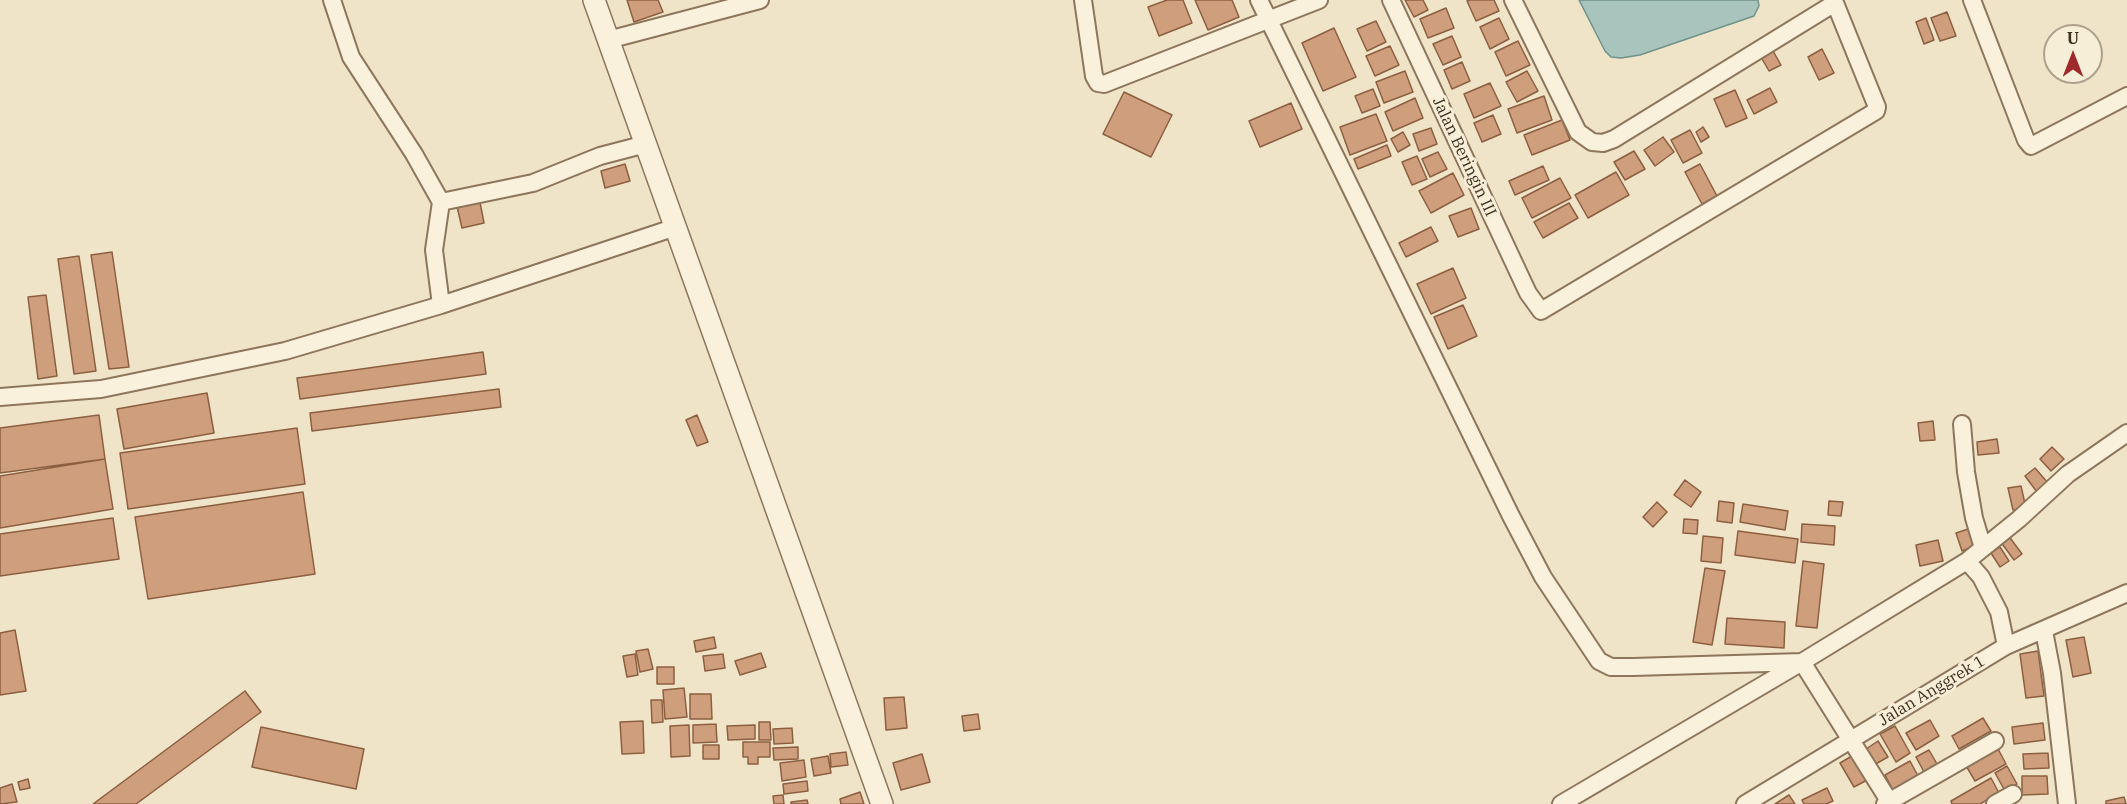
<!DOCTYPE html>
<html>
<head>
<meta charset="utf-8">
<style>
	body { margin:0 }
	#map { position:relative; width:2127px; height:804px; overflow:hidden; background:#f0e4c8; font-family:"IBM Plex Serif",serif }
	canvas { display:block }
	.north { position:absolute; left:2043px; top:24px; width:60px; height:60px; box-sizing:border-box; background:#f7eed8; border:2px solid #ada18e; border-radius:50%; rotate:0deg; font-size:16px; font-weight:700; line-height:24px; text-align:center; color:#3d2e20 }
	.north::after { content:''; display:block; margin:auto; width:21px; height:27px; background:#9e2a2b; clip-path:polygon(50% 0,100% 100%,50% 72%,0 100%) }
</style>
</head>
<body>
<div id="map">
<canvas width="2127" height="804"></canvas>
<div class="north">U</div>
</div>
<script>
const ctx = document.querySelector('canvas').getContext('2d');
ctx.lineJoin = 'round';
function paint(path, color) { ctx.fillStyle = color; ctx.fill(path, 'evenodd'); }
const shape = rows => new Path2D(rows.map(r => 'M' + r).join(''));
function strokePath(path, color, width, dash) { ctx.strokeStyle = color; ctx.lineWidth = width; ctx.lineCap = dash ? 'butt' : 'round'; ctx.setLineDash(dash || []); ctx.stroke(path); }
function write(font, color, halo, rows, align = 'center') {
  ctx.font = font + ' "IBM Plex Serif",serif'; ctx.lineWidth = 6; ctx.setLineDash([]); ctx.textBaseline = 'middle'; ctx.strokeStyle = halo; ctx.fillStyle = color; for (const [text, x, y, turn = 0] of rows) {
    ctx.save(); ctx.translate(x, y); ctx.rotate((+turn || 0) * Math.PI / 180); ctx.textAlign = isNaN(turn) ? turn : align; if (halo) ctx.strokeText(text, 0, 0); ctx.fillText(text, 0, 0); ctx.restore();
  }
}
const water = shape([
	[1579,0,1758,0,1759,6,1754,16,1640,55,1621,58,1611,57,1605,51,1579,0]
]);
paint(water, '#a9c4bc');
strokePath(water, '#6f938a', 1.5);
const building = shape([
	[627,0,658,0,663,12,634,22,627,0],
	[1167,0,1183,0,1192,23,1159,36,1148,7,1167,0],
	[1195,0,1232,0,1239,17,1208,30,1195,0],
	[1405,0,1423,0,1428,10,1414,17,1405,0],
	[1470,0,1494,0,1499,11,1476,21,1467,1,1470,0],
	[1446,8,1454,28,1428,38,1420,19,1446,8],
	[1947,12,1956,36,1940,41,1931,18,1947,12],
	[1499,18,1509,39,1490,49,1480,27,1499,18],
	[1926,18,1934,40,1924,44,1916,22,1926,18],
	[1376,21,1386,42,1367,51,1357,29,1376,21],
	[1334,28,1356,77,1323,91,1302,43,1334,28],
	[1452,36,1461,57,1443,65,1433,44,1452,36],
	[1518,41,1530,65,1506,76,1495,52,1518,41],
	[1390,46,1399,65,1375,76,1366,56,1390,46],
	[1822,49,1834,73,1819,80,1808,57,1822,49],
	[1773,51,1781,65,1769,71,1761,57,1773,51],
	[1462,62,1470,81,1452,89,1444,70,1462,62],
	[1405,71,1413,92,1384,103,1376,82,1405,71],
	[1527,71,1538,91,1517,102,1506,82,1527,71],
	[1490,83,1501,106,1474,118,1464,94,1490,83],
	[1770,88,1777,102,1754,114,1747,100,1770,88],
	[1373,89,1380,106,1362,113,1355,96,1373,89],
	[1735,90,1747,118,1726,127,1714,99,1735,90],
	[1124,92,1172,115,1151,157,1103,134,1124,92],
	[1544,96,1552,120,1517,133,1508,109,1544,96],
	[1415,98,1423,118,1393,131,1385,112,1415,98],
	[1291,103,1302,129,1260,147,1249,121,1291,103],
	[1376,114,1387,141,1350,155,1340,127,1376,114],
	[1493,115,1501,134,1482,142,1474,123,1493,115],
	[1562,120,1570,140,1532,155,1524,135,1562,120],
	[1703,127,1709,137,1701,142,1696,132,1703,127],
	[1431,128,1437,144,1419,151,1413,134,1431,128],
	[1690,130,1702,153,1683,163,1671,140,1690,130],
	[1403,132,1410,145,1398,152,1391,139,1403,132],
	[1663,137,1674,152,1655,166,1644,150,1663,137],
	[1387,145,1391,156,1358,169,1354,159,1387,145],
	[1634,151,1645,169,1625,180,1614,162,1634,151],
	[1438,152,1447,169,1430,177,1422,159,1438,152],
	[1417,156,1427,179,1412,185,1402,162,1417,156],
	[625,164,630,181,605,188,601,171,625,164],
	[1700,164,1717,196,1702,204,1685,172,1700,164],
	[1543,166,1549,180,1515,195,1509,181,1543,166],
	[1616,172,1629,195,1588,218,1575,195,1616,172],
	[1453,173,1464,195,1431,213,1419,191,1453,173],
	[1560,178,1571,198,1532,218,1522,198,1560,178],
	[479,197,484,223,462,228,456,202,479,197],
	[1569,203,1578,218,1543,238,1534,222,1569,203],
	[1471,208,1479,229,1458,237,1449,216,1471,208],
	[1431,227,1438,241,1406,257,1399,243,1431,227],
	[112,252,129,367,109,369,91,255,112,252],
	[79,256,96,371,74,374,58,259,79,256],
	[1453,268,1466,298,1431,314,1417,284,1453,268],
	[46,295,57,376,38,379,28,297,46,295],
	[1463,305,1477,336,1448,349,1434,317,1463,305],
	[483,352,486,374,300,399,297,378,483,352],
	[499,389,501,407,312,431,310,413,499,389],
	[207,393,214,433,124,449,117,409,207,393],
	[99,415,105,459,0,473,0,428,99,415],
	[697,415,708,442,697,446,686,420,697,415],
	[1933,421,1935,440,1920,441,1918,423,1933,421],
	[297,428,305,484,128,509,120,453,297,428],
	[1997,439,1999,453,1978,455,1977,442,1997,439],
	[2052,447,2064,459,2051,471,2040,459,2052,447],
	[105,459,113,509,0,528,0,476,105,459],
	[2035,468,2048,483,2037,492,2025,476,2035,468],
	[1685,480,1701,492,1691,507,1674,495,1685,480],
	[2021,486,2026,508,2013,510,2008,488,2021,486],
	[303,492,315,574,148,599,135,517,303,492],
	[1719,501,1734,503,1732,523,1717,521,1719,501],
	[1829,501,1843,502,1841,516,1828,515,1829,501],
	[1657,502,1667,512,1653,527,1643,517,1657,502],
	[1743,504,1788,511,1785,530,1740,522,1743,504],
	[113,518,119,559,0,576,0,534,113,518],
	[1684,519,1698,520,1697,534,1683,533,1684,519],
	[1802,524,1835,526,1834,545,1801,542,1802,524],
	[1968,529,1974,546,1962,551,1956,533,1968,529],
	[1738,531,1798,539,1795,563,1735,555,1738,531],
	[2008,535,2022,554,2014,560,2000,541,2008,535],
	[1703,536,1723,538,1721,563,1701,561,1703,536],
	[1938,540,1943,561,1920,566,1916,545,1938,540],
	[2000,547,2009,561,2000,567,1991,553,2000,547],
	[1803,561,1824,564,1817,628,1796,626,1803,561],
	[1705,568,1725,571,1712,645,1693,642,1705,568],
	[1727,618,1785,622,1784,648,1725,644,1727,618],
	[15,630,26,691,0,695,0,633,15,630],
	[714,637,716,648,696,652,694,641,714,637],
	[2084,637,2091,673,2073,677,2066,640,2084,637],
	[648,649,653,669,640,672,636,651,648,649],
	[2038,651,2044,696,2026,698,2020,654,2038,651],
	[761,653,766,667,740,675,735,661,761,653],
	[635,654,638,675,627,677,623,656,635,654],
	[723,654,725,668,705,671,703,656,723,654],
	[657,667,674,667,674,684,657,684,657,667],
	[684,688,687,717,665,719,663,690,684,688],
	[245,691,261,712,136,804,93,804,245,691],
	[690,694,711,694,712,719,690,719,690,694],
	[904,697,907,728,886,730,884,698,904,697],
	[651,700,662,700,663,722,652,723,651,700],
	[978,714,980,729,964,731,962,716,978,714],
	[1983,718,1991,731,1959,749,1952,736,1983,718],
	[1930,720,1939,736,1916,750,1906,733,1930,720],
	[643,721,644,753,622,754,620,722,643,721],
	[759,722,770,722,771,740,759,740,759,722],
	[2043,723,2045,740,2014,744,2012,727,2043,723],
	[716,724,717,742,693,743,693,725,716,724],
	[689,725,690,756,671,757,670,726,689,725],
	[755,725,755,739,728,740,727,726,755,725],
	[1895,726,1910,753,1896,762,1880,734,1895,726],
	[261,727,364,749,356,789,252,767,261,727],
	[792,728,793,743,774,744,773,729,792,728],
	[1878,741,1888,757,1872,766,1863,751,1878,741],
	[743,742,770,742,770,757,758,757,758,764,748,764,748,757,743,757,743,742],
	[703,745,719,745,719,759,703,759,703,745],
	[798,747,798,759,774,760,773,748,798,747],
	[1997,747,2006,764,1975,781,1965,764,1997,747],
	[1929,750,1937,764,1924,772,1916,757,1929,750],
	[846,752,848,765,831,767,830,754,846,752],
	[1857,753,1871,778,1854,787,1840,763,1857,753],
	[2048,753,2049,768,2024,769,2023,754,2048,753],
	[922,754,930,782,901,790,893,763,922,754],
	[828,756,831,773,814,776,811,759,828,756],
	[804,760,806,777,782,781,780,763,804,760],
	[1910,761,1918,776,1893,790,1885,775,1910,761],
	[2007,766,2017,784,2005,791,1995,773,2007,766],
	[2022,776,2047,776,2048,794,2022,795,2022,776],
	[1991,778,1999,793,1980,804,1952,804,1951,801,1991,778],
	[28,779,30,788,20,790,18,782,28,779],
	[807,781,808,791,784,794,783,784,807,781],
	[12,784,17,802,0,804,0,788,12,784],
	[1827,788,1833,801,1826,804,1804,804,1802,800,1827,788],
	[860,792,864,804,841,804,840,799,860,792],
	[783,795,784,804,774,804,773,796,783,795],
	[1789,795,1795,804,1775,804,1789,795],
	[2124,797,2126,804,2106,804,2106,801,2124,797],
	[807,800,808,804,791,804,791,802,807,800]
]);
paint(building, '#cf9f7d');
strokePath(building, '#8d5f41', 1.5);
const minor = shape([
	[332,0,351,57,414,154,441,202,434,250,441,305],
	[1083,0,1094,76,1098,83,1104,84,1319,0],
	[1259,0,1511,516,1543,577,1599,661,1611,667,1633,667,1802,662,1891,804],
	[1391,0,1528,293,1541,311,1876,111,1877,107,1835,3],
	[1513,0,1578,132,1592,142,1603,143,1614,139,1835,3,1834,0],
	[1972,0,2026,140,2031,146,2127,96],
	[608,40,760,0],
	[441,202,533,183,600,156,646,144],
	[0,397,101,389,285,351,441,305,676,227],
	[1962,424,1966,472,1974,518,1983,548],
	[1967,561,1981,577,1999,612,2006,646],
	[2044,631,2052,673,2067,804],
	[1561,804,1802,662,1967,561,2019,519,2068,474,2127,433],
	[1745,804,2006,646,2127,593],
	[1885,804,1995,741],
	[1995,804,2013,794]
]);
const tertiary = shape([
	[594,0,882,804]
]);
strokePath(minor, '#8d765c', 20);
strokePath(tertiary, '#8d765c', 24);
strokePath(minor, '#faf1dc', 16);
strokePath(tertiary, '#faf1dc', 21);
write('16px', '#3d2e20', '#f7eed8', [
	["Jalan Beringin III",1464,157,65],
	["Jalan Anggrek 1",1932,691,-31]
]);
</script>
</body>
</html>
